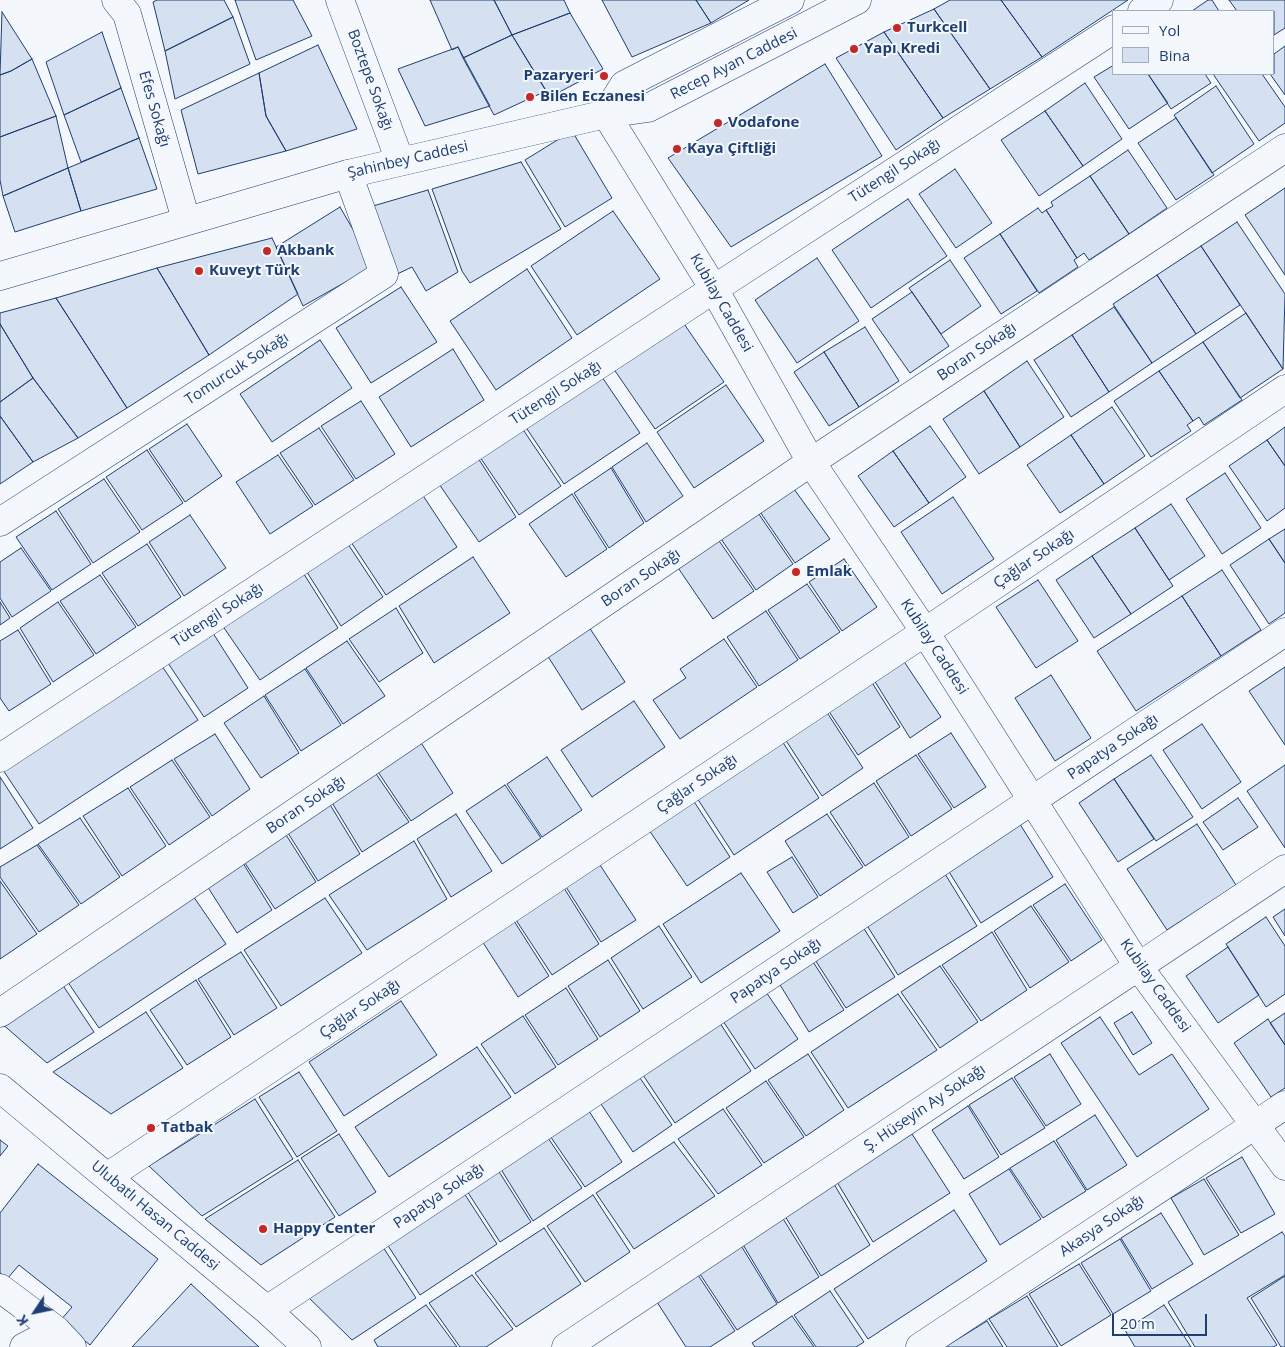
<!DOCTYPE html>
<html>
<head>
<meta charset="utf-8">
<style>
	body { margin:0 }
	#map { position:relative; width:1285px; height:1347px; overflow:hidden; background:#f4f7fb; font-family:"Open Sans",sans-serif }
	canvas { display:block }
	.legend { position:absolute; left:1112px; top:10px; width:162px; height:65px; box-sizing:border-box; background:#f4f7fb; border:1px solid #9eadc5; margin:0; padding:6px 9px; list-style:none; font-size:15px; color:#1d3f73 }
	.legend li { display:flex; align-items:center; gap:10px; height:25px }
	.legend b { width:25px; border:1px solid #9eadc5 }
	.north { position:absolute; left:10px; top:1287px; width:50px; height:50px; -webkit-text-stroke:4px #f4f7fb; paint-order:stroke; rotate:236deg; font-size:14px; font-weight:700; line-height:20px; text-align:center; color:#1d3f73 }
	.north::after { content:''; display:block; margin:auto; width:18px; height:22px; background:#1d3f73; clip-path:polygon(50% 0,100% 100%,50% 72%,0 100%) }
	.scale { position:absolute; left:1112px; top:1314px; width:95px; height:22px; box-sizing:border-box; border:2px solid #1d3f73; border-top:0; padding-left:6px; font-size:15px; line-height:18px; white-space:nowrap; color:#1d3f73; -webkit-text-stroke:4px #f4f7fb; paint-order:stroke }
</style>
</head>
<body>
<div id="map">
<canvas width="1285" height="1347"></canvas>
<ul class="legend">
<li><b style="height:6px;background:#f4f7fb"></b>Yol</li>
<li><b style="height:14px;background:#d5e0f0"></b>Bina</li>
</ul>
<div class="north">K</div>
<div class="scale">20 m</div>
</div>
<script>
const ctx = document.querySelector('canvas').getContext('2d');
ctx.lineJoin = 'round';
function paint(path, color) { ctx.fillStyle = color; ctx.fill(path, 'evenodd'); }
const shape = rows => new Path2D(rows.map(r => 'M' + r).join(''));
function strokePath(path, color, width, dash) { ctx.strokeStyle = color; ctx.lineWidth = width; ctx.lineCap = dash ? 'butt' : 'round'; ctx.setLineDash(dash || []); ctx.stroke(path); }
function write(font, color, halo, rows, align = 'center') {
  ctx.font = font + ' "Open Sans",sans-serif'; ctx.lineWidth = 4; ctx.setLineDash([]); ctx.textBaseline = 'middle'; ctx.strokeStyle = halo; ctx.fillStyle = color; for (const [text, x, y, turn = 0] of rows) {
    ctx.save(); ctx.translate(x, y); ctx.rotate((+turn || 0) * Math.PI / 180); ctx.textAlign = isNaN(turn) ? turn : align; if (halo) ctx.strokeText(text, 0, 0); ctx.fillText(text, 0, 0); ctx.restore();
  }
}
const building = shape([
	[157,0,224,0,233,17,165,51,153,2,157,0],
	[235,0,293,0,312,36,256,60,235,0],
	[430,0,494,0,512,35,463,58,458,47,452,50,430,0],
	[494,0,564,0,570,13,512,35,494,0],
	[602,0,696,0,711,23,632,57,602,0],
	[696,0,749,0,711,23,696,0],
	[950,0,1001,0,1042,57,990,89,934,9,950,0],
	[1001,0,1128,0,1042,57,1001,0],
	[1208,0,1212,0,1219,11,1192,11,1208,0],
	[1229,0,1285,0,1285,28,1274,35,1274,11,1237,11,1229,0],
	[934,9,990,89,943,118,884,32,934,9],
	[2,12,32,59,11,71,0,75,2,12],
	[570,13,603,69,550,97,512,35,570,13],
	[233,17,250,64,175,99,165,51,233,17],
	[102,32,121,88,64,115,46,62,102,32],
	[884,32,943,118,896,150,836,58,884,32],
	[512,35,546,91,494,115,463,58,512,35],
	[318,45,357,129,286,151,266,116,259,73,318,45],
	[1285,46,1285,95,1270,74,1274,74,1274,54,1285,46],
	[458,47,490,106,425,126,398,69,458,47],
	[32,59,56,116,0,137,0,75,11,71,32,59],
	[825,64,882,156,731,247,668,158,825,64],
	[1114,65,1114,74,1148,74,1168,103,1129,129,1094,77,1114,65],
	[259,73,266,116,286,151,198,174,181,110,259,73],
	[1148,74,1205,74,1211,83,1171,109,1148,74],
	[1213,74,1262,74,1285,107,1285,123,1259,141,1213,74],
	[1085,83,1122,139,1083,166,1045,111,1085,83],
	[1216,86,1254,144,1212,173,1174,115,1216,86],
	[121,88,139,138,81,162,64,115,121,88],
	[1045,111,1083,166,1039,196,1001,140,1045,111],
	[56,116,68,168,3,196,0,180,0,137,56,116],
	[1176,118,1214,175,1176,200,1138,143,1176,118],
	[572,131,612,198,565,227,525,160,572,131],
	[139,138,157,189,81,211,68,168,139,138],
	[1128,150,1167,208,1129,234,1090,176,1128,150],
	[521,162,561,229,470,283,462,271,432,189,521,162],
	[68,168,81,211,15,232,3,196,68,168],
	[955,169,992,223,956,248,919,194,955,169],
	[1090,176,1129,234,1089,260,1084,253,1077,258,1046,210,1053,206,1051,202,1090,176],
	[1285,188,1285,275,1245,215,1285,188],
	[428,190,458,272,426,291,412,267,393,276,373,206,428,190],
	[908,199,947,256,871,308,832,250,908,199],
	[340,207,374,266,303,306,276,247,340,207],
	[1038,208,1042,213,1046,210,1077,258,1074,260,1078,267,1039,293,1000,234,1038,208],
	[613,211,660,279,577,335,531,266,613,211],
	[1237,222,1285,294,1283,369,1201,246,1237,222],
	[1000,234,1037,291,1001,314,964,258,1000,234],
	[272,238,298,294,209,355,157,268,272,238],
	[1201,246,1240,305,1196,334,1157,275,1201,246],
	[817,258,859,321,797,363,755,300,817,258],
	[950,260,981,306,941,334,909,288,950,260],
	[157,268,209,355,127,408,56,298,157,268],
	[527,269,572,338,496,390,450,321,527,269],
	[1157,275,1196,334,1152,363,1113,304,1157,275],
	[401,287,437,342,371,383,336,328,401,287],
	[912,292,949,346,910,373,872,319,912,292],
	[56,298,127,408,78,438,33,378,0,324,0,313,56,298],
	[1114,307,1152,363,1109,392,1072,335,1114,307],
	[1246,313,1283,369,1240,398,1203,342,1246,313],
	[680,318,724,382,655,429,611,365,680,318],
	[0,324,33,378,0,402,0,324],
	[865,327,899,381,859,407,824,352,865,327],
	[1072,335,1109,392,1071,417,1034,360,1072,335],
	[320,340,352,388,272,442,240,394,320,340],
	[1203,342,1242,400,1204,425,1199,417,1193,421,1159,371,1203,342],
	[453,349,484,400,411,447,379,397,453,349],
	[824,352,859,407,829,426,794,372,824,352],
	[1027,361,1064,417,1020,447,984,391,1027,361],
	[1159,371,1193,421,1187,425,1191,431,1151,457,1114,401,1159,371],
	[600,374,640,433,564,484,525,426,600,374],
	[33,378,78,438,33,462,0,416,0,402,33,378],
	[726,385,764,441,694,488,657,432,726,385],
	[984,391,1020,447,979,474,943,419,984,391],
	[361,401,395,454,356,479,321,426,361,401],
	[1112,407,1145,456,1104,484,1071,435,1112,407],
	[0,416,33,462,0,484,0,416],
	[187,424,222,476,185,502,149,449,187,424],
	[930,426,966,477,929,503,893,451,930,426],
	[1285,427,1285,466,1267,440,1285,427],
	[319,428,354,480,315,505,280,453,319,428],
	[522,428,561,486,519,515,480,457,522,428],
	[1071,435,1104,484,1060,513,1027,465,1071,435],
	[1267,440,1285,466,1285,508,1267,521,1229,466,1267,440],
	[647,443,683,496,646,522,612,467,647,443],
	[147,450,183,503,142,530,106,477,147,450],
	[893,451,929,503,894,527,858,476,893,451],
	[278,455,313,506,270,534,236,482,278,455],
	[478,458,516,517,479,542,439,484,478,458],
	[611,468,644,523,609,548,574,493,611,468],
	[1225,473,1261,528,1222,554,1186,499,1225,473],
	[104,479,140,532,93,563,58,509,104,479],
	[789,482,830,539,795,563,756,506,789,482],
	[420,491,457,547,386,595,349,539,420,491],
	[572,494,607,549,566,577,529,524,572,494],
	[953,497,994,559,942,594,901,532,953,497],
	[1171,504,1205,556,1169,580,1135,528,1171,504],
	[754,507,793,564,756,590,717,533,754,507],
	[56,511,91,564,52,590,16,537,56,511],
	[190,515,226,568,184,596,149,542,190,515],
	[1135,528,1173,586,1131,614,1092,556,1135,528],
	[1285,529,1285,563,1269,539,1285,529],
	[715,535,754,591,713,619,674,562,715,535],
	[1269,539,1285,563,1285,613,1269,624,1230,565,1269,539],
	[346,541,383,597,341,626,305,569,346,541],
	[147,544,181,597,138,626,102,573,147,544],
	[21,548,51,591,12,617,0,598,0,562,21,548],
	[1092,556,1131,614,1094,638,1056,580,1092,556],
	[473,557,510,613,434,663,399,606,473,557],
	[844,559,877,607,842,631,809,582,844,559],
	[1222,570,1261,630,1221,656,1182,596,1222,570],
	[302,571,338,628,260,680,222,625,302,571],
	[100,575,136,627,96,654,60,601,100,575],
	[1038,580,1078,641,1036,668,996,607,1038,580],
	[807,584,840,632,800,659,768,610,807,584],
	[1182,596,1221,656,1136,711,1097,651,1182,596],
	[0,602,10,618,0,625,0,602],
	[58,602,94,655,53,682,20,628,58,602],
	[396,608,423,653,379,682,349,639,396,608],
	[766,611,798,660,759,686,727,637,766,611],
	[589,627,625,682,582,710,547,655,589,627],
	[18,630,51,684,9,711,0,698,0,641,18,630],
	[211,630,248,688,204,717,166,660,211,630],
	[724,639,757,687,680,739,653,700,686,678,680,669,724,639],
	[347,641,385,696,343,724,306,668,347,641],
	[903,660,941,717,910,738,874,680,903,660],
	[160,663,198,720,39,824,1,767,160,663],
	[1285,667,1285,745,1249,691,1285,667],
	[305,669,341,725,301,751,265,695,305,669],
	[1051,675,1091,738,1055,761,1015,698,1051,675],
	[871,681,900,727,858,755,828,710,871,681],
	[264,696,299,753,261,778,224,723,264,696],
	[634,701,665,747,592,797,561,750,634,701],
	[826,711,863,768,822,796,785,739,826,711],
	[1202,724,1241,782,1202,809,1163,750,1202,724],
	[951,733,986,787,954,808,918,754,951,733],
	[215,734,250,789,212,816,174,759,215,734],
	[418,738,453,793,411,821,374,766,418,738],
	[782,741,819,798,734,855,697,798,782,741],
	[916,755,952,809,911,836,876,781,916,755],
	[1151,755,1193,817,1156,841,1114,779,1151,755],
	[547,757,582,810,542,837,507,784,547,757],
	[172,760,210,817,169,845,130,787,172,760],
	[1285,765,1285,848,1247,791,1285,765],
	[372,768,409,822,362,852,328,796,372,768],
	[0,777,33,828,0,849,0,777],
	[1114,779,1154,839,1118,862,1079,803,1114,779],
	[874,783,909,837,865,866,830,812,874,783],
	[505,785,541,838,502,864,466,811,505,785],
	[128,788,166,846,122,876,83,816,128,788],
	[326,798,360,854,318,881,283,825,326,798],
	[1238,798,1258,827,1223,850,1203,822,1238,798],
	[693,800,730,857,687,886,649,830,693,800],
	[456,814,492,871,451,897,417,839,456,814],
	[827,814,863,867,820,896,785,841,827,814],
	[80,818,120,877,81,904,38,844,80,818],
	[1018,821,1053,877,981,923,946,867,1018,821],
	[1197,824,1236,885,1167,930,1127,869,1197,824],
	[281,827,316,882,275,909,239,854,281,827],
	[414,841,447,899,367,950,329,895,414,841],
	[37,845,79,905,39,932,0,877,0,867,37,845],
	[238,855,272,910,237,933,202,878,238,855],
	[792,857,818,897,793,913,767,872,792,857],
	[600,865,636,920,601,942,566,887,600,865],
	[942,869,977,926,898,975,863,919,942,869],
	[741,873,780,931,701,983,663,924,741,873],
	[0,881,37,934,0,959,0,881],
	[1065,884,1102,940,1071,961,1033,905,1065,884],
	[564,888,599,944,552,975,516,920,564,888],
	[189,890,226,944,99,1028,63,975,189,890],
	[325,898,362,953,281,1006,244,950,325,898],
	[1031,906,1069,962,1030,988,994,931,1031,906],
	[1285,909,1285,936,1273,917,1285,909],
	[1266,917,1285,946,1285,994,1266,1007,1226,944,1266,917],
	[514,921,549,976,518,997,482,941,514,921],
	[859,921,895,977,846,1008,810,952,859,921],
	[659,926,692,977,643,1009,611,958,659,926],
	[992,932,1027,990,981,1021,942,965,992,932],
	[1228,947,1259,995,1218,1023,1186,976,1228,947],
	[241,952,277,1008,234,1035,198,979,241,952],
	[808,954,844,1010,809,1032,774,975,808,954],
	[608,960,640,1011,600,1037,568,986,608,960],
	[940,966,978,1022,940,1048,901,992,940,966],
	[58,978,94,1032,47,1063,0,1022,58,978],
	[196,980,231,1037,187,1065,150,1010,196,980],
	[566,988,598,1039,558,1065,525,1015,566,988],
	[764,989,798,1039,755,1069,721,1018,764,989],
	[898,994,937,1050,848,1108,811,1052,898,994],
	[401,1001,437,1055,344,1116,309,1062,401,1001],
	[146,1012,183,1068,111,1114,53,1072,146,1012],
	[1132,1012,1152,1043,1133,1055,1114,1023,1132,1012],
	[1285,1013,1285,1045,1270,1023,1285,1013],
	[523,1016,556,1067,515,1094,481,1044,523,1016],
	[1100,1017,1139,1075,1172,1054,1209,1109,1137,1157,1061,1043,1100,1017],
	[1268,1019,1285,1045,1285,1088,1271,1097,1234,1043,1268,1019],
	[718,1020,751,1071,675,1123,641,1072,718,1020],
	[477,1047,511,1097,389,1177,355,1127,477,1047],
	[808,1054,844,1110,806,1136,768,1080,808,1054],
	[1050,1054,1081,1104,1046,1126,1014,1077,1050,1054],
	[299,1072,337,1131,297,1157,259,1097,299,1072],
	[638,1075,672,1125,633,1152,599,1101,638,1075],
	[1012,1078,1045,1128,1001,1155,969,1105,1012,1078],
	[766,1081,804,1137,764,1163,726,1108,766,1081],
	[255,1099,293,1159,202,1216,149,1166,255,1099],
	[968,1106,999,1157,964,1179,932,1130,968,1106],
	[587,1108,622,1162,585,1187,548,1133,587,1108],
	[723,1109,762,1165,718,1194,678,1139,723,1109],
	[1095,1115,1127,1165,1087,1190,1056,1140,1095,1115],
	[339,1134,376,1192,339,1216,301,1158,339,1134],
	[912,1134,950,1193,873,1242,837,1182,912,1134],
	[546,1135,582,1188,533,1221,499,1166,546,1135],
	[0,1140,8,1146,0,1156,0,1140],
	[1054,1141,1086,1191,1043,1218,1010,1168,1054,1141],
	[674,1142,715,1196,634,1249,596,1193,674,1142],
	[1242,1157,1275,1214,1241,1233,1206,1178,1242,1157],
	[298,1160,335,1217,261,1265,205,1219,298,1160],
	[38,1164,158,1259,90,1345,60,1321,72,1307,19,1265,7,1279,0,1273,0,1213,38,1164],
	[496,1167,531,1222,500,1242,465,1188,496,1167],
	[1009,1169,1041,1219,1000,1245,969,1194,1009,1169],
	[1204,1179,1239,1235,1204,1255,1171,1198,1204,1179],
	[834,1184,870,1245,821,1276,785,1216,834,1184],
	[462,1190,497,1244,420,1295,385,1241,462,1190],
	[593,1195,630,1252,585,1282,547,1226,593,1195],
	[954,1210,987,1261,868,1339,834,1289,954,1210],
	[1161,1213,1193,1264,1152,1289,1121,1238,1161,1213],
	[782,1217,819,1277,778,1303,742,1243,782,1217],
	[544,1228,581,1284,516,1327,475,1273,544,1228],
	[1282,1232,1285,1236,1285,1275,1247,1298,1277,1345,1273,1347,1195,1347,1168,1302,1282,1232],
	[1120,1239,1151,1291,1113,1314,1081,1263,1120,1239],
	[381,1244,416,1298,352,1340,305,1294,381,1244],
	[740,1244,777,1304,737,1330,698,1271,740,1244],
	[1079,1264,1111,1315,1061,1346,1029,1294,1079,1264],
	[696,1272,735,1331,710,1347,686,1347,655,1299,696,1272],
	[472,1275,513,1329,486,1347,460,1347,429,1303,472,1275],
	[1285,1276,1285,1347,1281,1347,1251,1298,1285,1276],
	[191,1284,259,1347,132,1347,191,1284],
	[830,1291,864,1342,856,1347,816,1347,794,1315,830,1291],
	[1027,1296,1058,1347,1007,1347,989,1319,1027,1296],
	[426,1305,457,1347,378,1347,374,1340,426,1305],
	[1164,1305,1191,1347,1135,1347,1125,1330,1164,1305],
	[792,1316,814,1347,755,1347,752,1343,792,1316],
	[987,1321,1003,1347,945,1347,987,1321]
]);
paint(building, '#d5e0f0');
strokePath(building, '#1d3f73', 1);
const minor = shape([
	[116,0,127,14,186,220],
	[340,0,400,161],
	[1142,11,1159,0],
	[606,114,714,289,811,462,925,632,1138,966,1285,1166],
	[0,522,384,274,348,174],
	[0,758,714,289,1114,29],
	[0,1013,811,462,1285,148],
	[0,1088,267,1310,307,1347],
	[107,1177,925,632,1285,389],
	[0,1288,56,1330,72,1347],
	[267,1310,1285,632],
	[24,1347,56,1330],
	[566,1347,1285,869],
	[920,1347,1285,1105]
]);
const major = shape([
	[606,114,624,85,790,0],
	[0,276,348,174,606,114,648,108,857,0]
]);
strokePath(minor, '#1d3f73', 29);
strokePath(major, '#1d3f73', 29);
strokePath(minor, '#f4f7fb', 28);
strokePath(major, '#f4f7fb', 28);
for (const [x, y, r, color] of [
	[897,28,5,"#c62828"],
	[854,49,5,"#c62828"],
	[604,76,5,"#c62828"],
	[530,97,5,"#c62828"],
	[718,123,5,"#c62828"],
	[677,149,5,"#c62828"],
	[267,251,5,"#c62828"],
	[199,271,5,"#c62828"],
	[796,572,5,"#c62828"],
	[151,1128,5,"#c62828"],
	[263,1229,5,"#c62828"]
]) { const dot = new Path2D(); dot.arc(x, y, r, 0, 2 * Math.PI); ctx.fillStyle = color; ctx.fill(dot); strokePath(dot, '#f4f7fb', 2); }
write('bold 15px', '#1d3f73', '#f4f7fb', [
	["Turkcell",907,28],
	["Yapı Kredi",864,49],
	["Pazaryeri",594,76,"right"],
	["Bilen Eczanesi",540,97],
	["Vodafone",728,123],
	["Kaya Çiftliği",687,149],
	["Akbank",277,251],
	["Kuveyt Türk",209,271],
	["Emlak",806,572],
	["Tatbak",161,1128],
	["Happy Center",273,1229]
], 'left');
write('15px', '#1d3f73', '#f4f7fb', [
	["Recep Ayan Caddesi",734,64,-27],
	["Boztepe Sokağı",370,80,70],
	["Efes Sokağı",154,109,74],
	["Şahinbey Caddesi",408,160,-13],
	["Tütengil Sokağı",895,171,-33],
	["Kubilay Caddesi",721,303,60],
	["Boran Sokağı",977,352,-34],
	["Tomurcuk Sokağı",237,369,-33],
	["Tütengil Sokağı",556,393,-33],
	["Çağlar Sokağı",1034,559,-34],
	["Boran Sokağı",641,578,-34],
	["Tütengil Sokağı",218,615,-33],
	["Kubilay Caddesi",934,647,57],
	["Papatya Sokağı",1113,747,-34],
	["Çağlar Sokağı",697,784,-34],
	["Boran Sokağı",306,805,-34],
	["Papatya Sokağı",776,971,-34],
	["Kubilay Caddesi",1155,986,55],
	["Çağlar Sokağı",360,1009,-34],
	["Ş. Hüseyin Ay Sokağı",925,1108,-34],
	["Papatya Sokağı",439,1196,-34],
	["Ulubatlı Hasan Caddesi",155,1216,40],
	["Akasya Sokağı",1102,1226,-34]
]);
</script>
</body>
</html>
